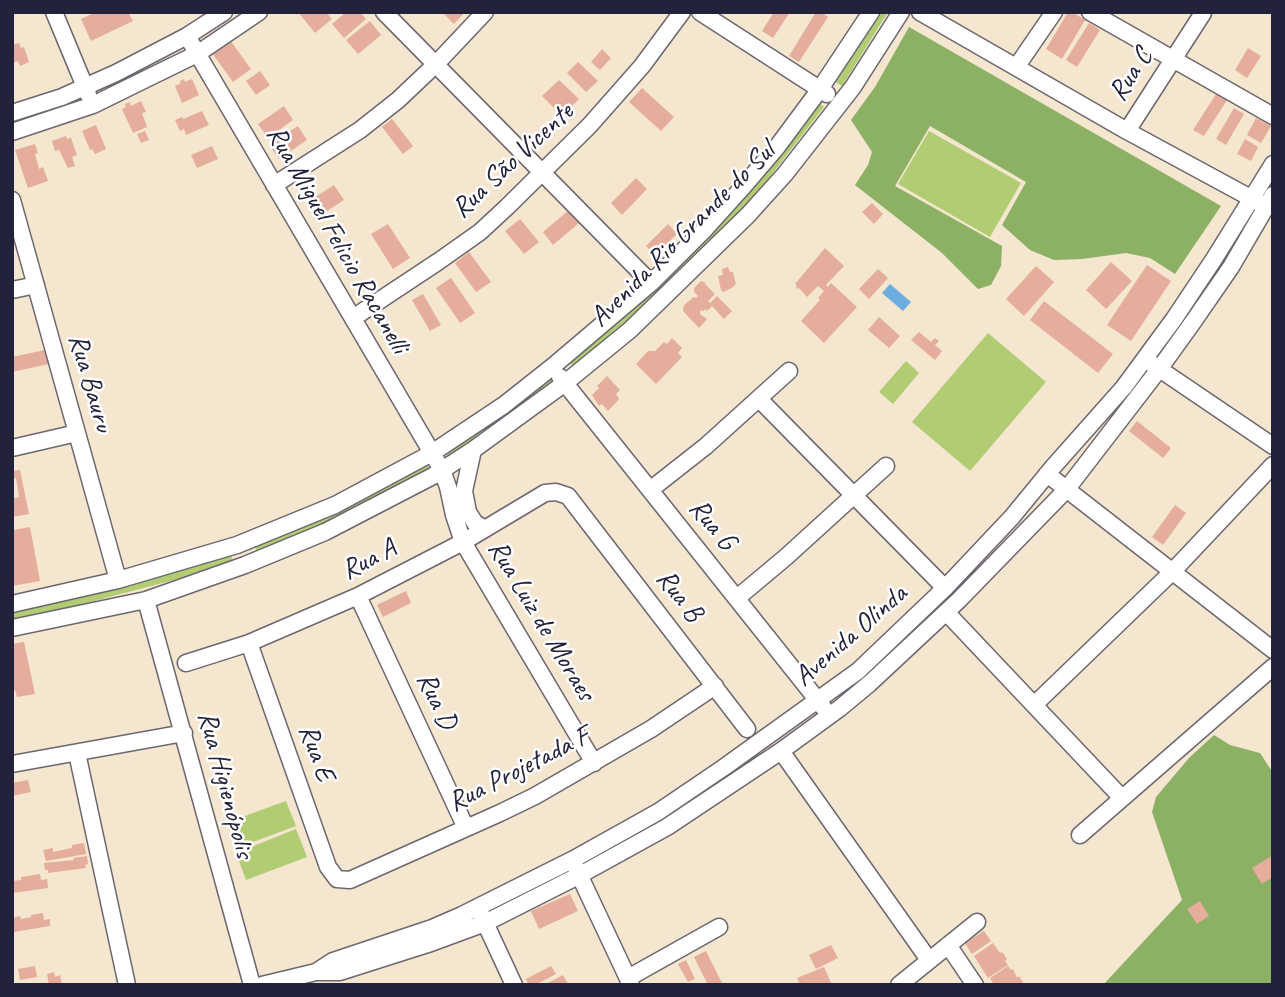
<!DOCTYPE html>
<html>
<head>
<meta charset="utf-8">
<style>
	body { margin:0 }
	#map { position:relative; width:1285px; height:997px; overflow:hidden; background:#f4e6cf; font-family:Caveat,sans-serif }
	canvas { display:block }
	.frame { position:absolute; inset:0; border:14px solid #22223b; pointer-events:none }
</style>
</head>
<body>
<div id="map">
<canvas width="1285" height="997"></canvas>
<div class="frame"></div>
</div>
<script>
const ctx = document.querySelector('canvas').getContext('2d');
ctx.lineJoin = 'round';
function paint(path, color) { ctx.fillStyle = color; ctx.fill(path, 'evenodd'); }
const shape = rows => new Path2D(rows.map(r => 'M' + r).join(''));
function strokePath(path, color, width, dash) { ctx.strokeStyle = color; ctx.lineWidth = width; ctx.lineCap = dash ? 'butt' : 'round'; ctx.setLineDash(dash || []); ctx.stroke(path); }
function write(font, color, halo, rows, align = 'center') {
  ctx.font = font + ' Caveat,sans-serif'; ctx.lineWidth = 5; ctx.setLineDash([]); ctx.textBaseline = 'middle'; ctx.strokeStyle = halo; ctx.fillStyle = color; for (const [text, x, y, turn = 0] of rows) {
    ctx.save(); ctx.translate(x, y); ctx.rotate((+turn || 0) * Math.PI / 180); ctx.textAlign = isNaN(turn) ? turn : align; if (halo) ctx.strokeText(text, 0, 0); ctx.fillText(text, 0, 0); ctx.restore();
  }
}
paint(shape([
	[877,12,888,12,842,86,834,81],
	[818,102,824,107,768,179,726,226,639,313,573,366,568,360],
	[929,131,1021,183,990,237,898,184],
	[988,333,1046,382,970,471,912,422],
	[906,361,919,373,893,404,879,392],
	[551,376,556,382,498,424,448,456,444,450],
	[426,463,430,470,325,525,258,554,255,547,322,518],
	[230,553,233,561,193,575,75,606,12,619,12,610],
	[286,801,296,826,237,848,228,822],
	[296,829,307,857,246,880,236,853]
]), '#b1cc72');
paint(shape([
	[909,27,1221,206,1175,274,1150,258,1126,253,1082,259,1054,260,1030,250,1002,225,1026,182,930,126,895,186,1002,246,1001,266,991,285,978,289,942,253,855,185,868,165,872,152,851,120,875,87],
	[1214,735,1230,745,1260,753,1273,773,1273,985,1103,985,1182,900,1152,812,1156,797,1189,758]
]), '#8cb064');
paint(shape([
	[890,284,911,302,903,311,882,293]
]), '#6dace0');
paint(shape([
	[96,12,128,12,133,21,91,41,81,19],
	[298,12,326,12,332,19,315,33],
	[346,12,360,12,366,19,344,38,332,24],
	[442,12,465,12,454,24],
	[774,12,790,12,773,38,762,31],
	[816,12,821,12,828,17,799,62,789,56],
	[1068,12,1072,12,1085,20,1062,59,1046,49],
	[370,21,381,35,358,54,346,40],
	[1089,23,1100,30,1077,67,1066,60],
	[230,40,251,69,233,82,212,53],
	[19,43,21,48,24,47,29,62,20,66,18,61,12,63,12,45],
	[1248,48,1261,56,1247,78,1235,70],
	[602,49,611,58,600,70,591,62],
	[578,62,598,81,586,92,567,73],
	[260,71,270,85,256,95,246,81],
	[184,79,185,82,192,79,199,95,182,103,175,86,181,83,180,81],
	[559,80,579,99,562,116,542,96],
	[642,88,674,117,661,131,629,102],
	[1218,91,1229,97,1204,136,1193,130],
	[141,101,146,112,142,113,147,127,133,133,122,109,126,107,125,104,130,102,131,106],
	[284,106,293,120,268,138,258,124],
	[1234,108,1244,114,1226,145,1216,139],
	[202,111,209,125,186,135,184,129,180,131,175,120,182,117,183,119],
	[1256,118,1271,126,1261,143,1247,135],
	[392,119,413,146,403,154,382,127],
	[96,125,106,149,95,154,92,149,90,150,82,131],
	[298,126,307,140,279,159,269,145],
	[145,131,149,140,141,143,137,134],
	[66,136,67,139,71,138,77,155,72,157,75,166,68,168,59,150,55,151,52,141],
	[1245,139,1258,147,1251,161,1237,154],
	[35,144,38,153,35,154,39,169,43,167,48,181,28,188,15,150],
	[212,146,218,159,197,168,191,155],
	[636,178,647,189,622,215,611,203],
	[334,185,344,200,316,218,306,203],
	[872,203,883,214,874,224,862,212],
	[569,210,579,223,553,245,543,232],
	[520,219,539,242,524,254,505,231],
	[388,224,410,258,393,269,371,234],
	[668,224,677,234,655,255,646,246],
	[825,248,844,266,826,285,828,287,831,283,857,307,824,343,801,321,820,300,818,298,824,291,818,286,807,297,799,288,798,289,796,287,797,285,795,284],
	[469,252,491,282,476,292,455,263],
	[1111,262,1132,281,1106,309,1086,290],
	[1147,265,1171,281,1131,341,1107,325],
	[1036,266,1054,282,1024,316,1006,299],
	[728,267,730,272,733,272,736,284,733,287,724,292,721,290,718,276,723,275,722,269],
	[878,269,888,278,869,299,859,289],
	[451,278,475,313,460,323,436,288],
	[701,281,706,283,705,284,715,294,708,301,710,303,717,296,732,311,724,319,712,306,707,311,706,309,703,311,701,310,700,314,707,319,699,328,683,311,684,305,694,297,696,298,698,296,694,292,694,288],
	[423,294,441,325,430,331,412,300],
	[1044,301,1113,354,1098,373,1030,320],
	[879,317,900,336,889,348,868,330],
	[919,332,931,342,935,338,939,341,935,345,942,351,935,360,911,340],
	[672,338,682,348,678,353,682,357,656,384,636,364,648,351,655,351,664,342,667,344],
	[45,350,49,364,12,372,12,357],
	[607,376,620,390,616,394,619,399,608,411,602,404,599,406,592,395,599,388,597,386],
	[1137,421,1171,448,1163,458,1129,431],
	[20,470,29,514,12,517,12,499,19,497,16,478,12,478,12,471],
	[1175,505,1186,513,1163,545,1152,537],
	[12,525,14,530,30,527,40,581,12,586],
	[406,591,411,603,383,617,377,605],
	[24,642,35,694,17,697,15,690,12,691,12,644],
	[28,780,31,792,12,796,12,783],
	[84,843,86,854,46,861,43,850,53,848,53,852,72,848,72,845],
	[1273,855,1273,877,1262,884,1252,868],
	[87,856,88,864,85,865,86,868,48,873,48,870,45,870,44,863,74,860,73,858],
	[40,874,41,880,47,879,48,888,12,893,12,881,21,880,21,877],
	[570,894,578,911,539,929,531,911],
	[1200,901,1209,916,1197,924,1187,909],
	[43,913,44,920,50,919,50,926,14,932,12,930,12,918,20,916,21,919,31,917,31,915],
	[984,931,991,941,972,954,965,943],
	[993,943,1000,953,1002,952,1007,959,1005,961,1008,965,988,978,974,956],
	[831,945,838,958,816,969,809,955],
	[706,951,723,985,708,985,694,957],
	[686,960,695,979,688,982,678,964],
	[35,966,37,977,20,980,18,969],
	[551,966,556,974,535,985,529,985,526,979],
	[1008,966,1011,970,1013,969,1017,978,1019,976,1023,982,1019,985,994,985,990,978],
	[824,967,831,983,827,985,800,985,797,978],
	[54,972,55,977,60,975,62,985,49,985,47,974],
	[563,975,568,984,544,985]
]), '#e5ad9c');
const minor = shape([
	[54,12,88,94],
	[384,12,651,283],
	[700,12,827,94],
	[920,12,1127,131,1260,203],
	[1090,12,1273,116],
	[187,36,442,470,448,487,454,515,463,542,594,763],
	[1017,66,1054,12],
	[12,113,62,97,116,73,187,36,224,12],
	[1127,131,1203,13],
	[12,132,93,105,152,76,197,54,259,12],
	[274,185,360,130,398,100,436,64,485,12],
	[12,200,118,580],
	[12,290,36,285],
	[353,318,439,261,480,232,507,207,590,125,642,66,682,12],
	[1152,364,1273,446],
	[560,377,823,707],
	[759,399,945,588],
	[12,448,77,433],
	[473,450,464,491,468,512,475,523,485,529],
	[1047,474,1273,650],
	[650,490,706,446,789,371],
	[358,596,466,828],
	[737,598,786,557,886,466],
	[146,600,252,985],
	[12,604,118,580,237,545,335,505,432,453,504,405,552,367,651,283,706,228,742,188,777,147,820,89,871,12],
	[946,612,1121,797],
	[12,628,146,600,245,565,325,532,433,476,473,450,565,383,630,330,748,215,785,174,853,87,901,12],
	[249,643,328,867,337,879,350,880,500,813,535,796,651,729,715,686],
	[186,663,249,643,358,596,463,542,545,493,556,492,568,496,747,729],
	[1034,705,1172,572,1273,465],
	[781,751,929,960],
	[77,753,127,985],
	[12,764,184,733],
	[1080,835,1273,667],
	[576,868,631,985],
	[481,914,514,985],
	[948,945,975,985],
	[316,972,333,961,432,928,462,915,572,860,633,826,658,812,723,768,858,671,945,588,1012,517,1053,467,1124,387,1174,319,1214,259,1273,164],
	[628,978,719,927],
	[262,985,316,972,340,972,428,944,485,923,580,875,667,827,781,751,840,708,869,684,959,600,1066,490,1160,368,1193,322,1231,267,1273,195],
	[899,985,977,922]
]);
strokePath(minor, '#6c676f', 19);
strokePath(minor, '#fff', 16);
write('28px', '#22223b', '#fff', [
	["Rua C",1131,75,-57],
	["Rua São Vicente",513,161,-43],
	["Avenida Rio Grande do Sul",683,235,-45],
	["Rua Miguel Felicio Racanelli",337,240,60],
	["Rua Bauru",90,383,74],
	["Rua G",712,525,51],
	["Rua A",369,560,-27],
	["Rua B",679,596,52],
	["Rua Luiz de Moraes",541,621,59],
	["Avenida Olinda",851,636,-41],
	["Rua D",436,701,65],
	["Rua E",316,753,70],
	["Rua Projetada F",519,770,-27],
	["Rua Higienópolis",225,785,75]
]);
</script>
</body>
</html>
